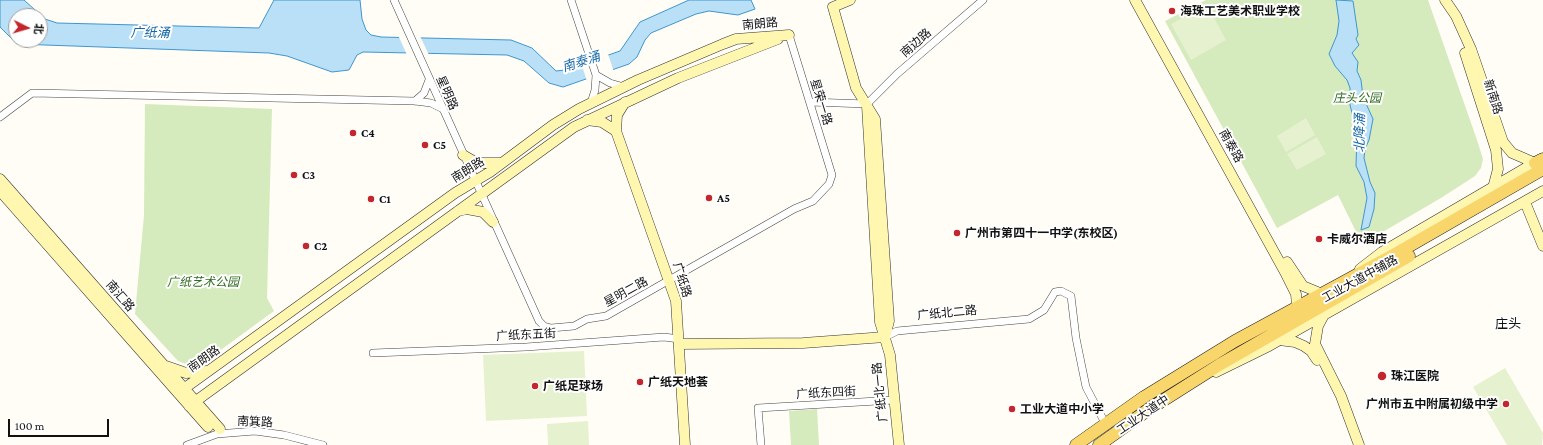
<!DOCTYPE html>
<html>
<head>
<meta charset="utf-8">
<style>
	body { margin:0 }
	#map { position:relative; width:1543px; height:445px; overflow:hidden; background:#fffdf5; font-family:"Crimson Pro","Noto Sans SC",serif }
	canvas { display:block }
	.north { position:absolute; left:8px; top:8px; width:40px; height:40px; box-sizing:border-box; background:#fff; border:1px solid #a0a0a0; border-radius:50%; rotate:95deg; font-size:11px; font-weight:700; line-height:16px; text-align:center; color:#111 }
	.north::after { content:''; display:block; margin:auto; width:14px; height:18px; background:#c4262e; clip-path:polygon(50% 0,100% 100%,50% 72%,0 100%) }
	.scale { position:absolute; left:8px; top:419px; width:101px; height:18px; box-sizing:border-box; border:2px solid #111; border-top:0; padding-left:5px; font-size:12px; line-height:14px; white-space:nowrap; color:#111; -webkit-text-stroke:3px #fff; paint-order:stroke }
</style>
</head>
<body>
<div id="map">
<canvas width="1543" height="445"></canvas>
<div class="north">北</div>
<div class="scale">100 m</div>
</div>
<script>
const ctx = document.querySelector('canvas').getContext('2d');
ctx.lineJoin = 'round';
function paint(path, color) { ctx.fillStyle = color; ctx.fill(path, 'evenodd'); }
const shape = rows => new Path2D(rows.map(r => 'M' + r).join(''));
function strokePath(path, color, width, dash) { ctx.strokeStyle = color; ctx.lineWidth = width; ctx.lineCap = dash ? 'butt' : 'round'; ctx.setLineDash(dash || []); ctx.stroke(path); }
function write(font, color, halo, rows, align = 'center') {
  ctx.font = font + ' "Crimson Pro","Noto Sans SC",serif'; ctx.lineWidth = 4; ctx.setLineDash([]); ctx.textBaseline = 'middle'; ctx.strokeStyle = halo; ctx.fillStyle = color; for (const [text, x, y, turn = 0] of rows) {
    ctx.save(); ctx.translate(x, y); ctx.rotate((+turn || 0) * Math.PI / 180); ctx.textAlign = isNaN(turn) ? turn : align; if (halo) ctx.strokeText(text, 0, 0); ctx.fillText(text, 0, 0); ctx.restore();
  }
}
paint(shape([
	[1206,0,1428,0,1477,140,1483,159,1481,168,1475,176,1441,198,1362,244,1338,195,1277,228,1165,21],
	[145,104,272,109,267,298,274,311,196,368,178,361,135,314,144,215],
	[817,409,819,445,791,445,789,411]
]), '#d5ebbd');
paint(shape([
	[1207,5,1226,40,1191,60,1171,24],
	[1306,118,1315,135,1286,152,1277,136],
	[1317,137,1326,154,1297,170,1287,154],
	[584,351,587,416,486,421,483,355],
	[1505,368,1543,433,1542,445,1507,445,1473,387],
	[588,421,589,445,548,445,547,424]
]), '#e6f2cf');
const water = shape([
	[0,0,24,0,45,19,57,23,259,28,274,0,360,0,362,19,366,30,371,35,381,37,511,40,532,48,556,71,565,70,620,51,640,22,689,0,751,0,755,9,738,15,709,11,696,14,651,33,645,40,637,57,629,64,563,87,549,83,524,61,507,55,363,52,357,55,349,70,332,72,287,56,269,53,17,44,0,27,0,0],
	[16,16,40,16,40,40,16,40,16,16],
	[1336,0,1353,1,1358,35,1356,39,1359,45,1352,53,1358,62,1357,71,1361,80,1363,97,1373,119,1369,140,1365,149,1364,158,1370,182,1375,193,1374,209,1369,227,1361,230,1367,198,1364,182,1356,166,1357,133,1350,105,1350,88,1347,80,1335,66,1329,54,1337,35,1339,21,1336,0]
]);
paint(water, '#b9e0f7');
strokePath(water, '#3f96cf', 1);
paint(shape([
	[398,35,420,36,429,55,407,55],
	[608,54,614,72,587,81,581,63]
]), '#fffdf5');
const street = shape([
	[394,0,539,321,544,326,551,328,574,326,587,319,606,316,794,209,813,201,829,184,832,175,789,35],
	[571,0,596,75,595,90,591,103],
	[596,75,610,83,624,87],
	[415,101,424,93,429,80],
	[810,102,867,104,897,74,983,0],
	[0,117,32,93,415,101,431,103,443,109],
	[885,337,897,331,1029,319,1044,310,1055,292,1061,291,1071,296,1076,338,1086,387,1105,423],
	[373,353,526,347,664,337,679,339],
	[187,445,217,434,255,431,284,435,323,445],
	[761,445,758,408,894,400]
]);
const secondary = shape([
	[850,0,833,7,856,88,875,119,889,321,885,337],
	[1135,0,1285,272,1296,294,1297,306],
	[1445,0,1456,16,1471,49,1503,142,1512,153,1535,163],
	[1465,53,1496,150,1498,169,1493,188],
	[625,102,617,115,616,131,676,301,685,445],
	[867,106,880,322,890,355,899,445],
	[587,120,602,122,616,131],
	[463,155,477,163,502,163],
	[0,179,220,429],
	[0,191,208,427],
	[1525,202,1543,246],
	[458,211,467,209,483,212,493,222],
	[1287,262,1303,286,1320,293],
	[1360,269,1382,252,1541,159],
	[1325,313,1318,326,1315,344,1341,396,1359,445],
	[1279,340,1295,342,1304,346,1311,351,1317,360],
	[679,344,803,343,885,337],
	[166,366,186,373,207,371],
	[1216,372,1269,346,1543,191],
	[178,393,455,193,490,172,553,125,579,109,638,80,723,44,736,39,789,35],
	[189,406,574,127,678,78,778,39]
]);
const primary = shape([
	[1535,163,1543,159],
	[1076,445,1144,397,1235,341,1397,253,1543,169],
	[1099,445,1148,410,1219,365,1409,256]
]);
strokePath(street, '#444', 8);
strokePath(secondary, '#333', 11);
strokePath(primary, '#222', 13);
strokePath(street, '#fff', 7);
strokePath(secondary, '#fff6b0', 10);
strokePath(primary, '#f9d66b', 12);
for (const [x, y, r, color] of [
	[1172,11,4,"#c4262e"],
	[353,133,4,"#c4262e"],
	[425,145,4,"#c4262e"],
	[294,175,4,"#c4262e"],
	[709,198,4,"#c4262e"],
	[371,199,4,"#c4262e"],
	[957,233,4,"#c4262e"],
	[1319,239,4,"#c4262e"],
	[306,246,4,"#c4262e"],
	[1382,376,5,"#c4262e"],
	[640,382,4,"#c4262e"],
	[535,386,4,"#c4262e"],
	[1506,404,4,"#c4262e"],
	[1012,409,4,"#c4262e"]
]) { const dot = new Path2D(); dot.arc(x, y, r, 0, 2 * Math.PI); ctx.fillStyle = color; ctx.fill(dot); strokePath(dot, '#fff', 1.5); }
write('bold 12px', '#111', '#fff', [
	["海珠工艺美术职业学校",1180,11],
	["C4",361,133],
	["C5",433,145],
	["C3",302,175],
	["A5",717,198],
	["C1",379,199],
	["广州市第四十一中学(东校区)",965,233],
	["卡威尔酒店",1327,239],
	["C2",314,246],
	["珠江医院",1391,376],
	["广纸天地荟",648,382],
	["广纸足球场",543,386],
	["广州市五中附属初级中学",1498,404,"right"],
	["工业大道中小学",1020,409]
], 'left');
write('12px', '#111', '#fff', [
	["南朗路",760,24,-5],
	["南边路",916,43,-42],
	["星明路",447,93,66],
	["新南路",1493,97,72],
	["星荣一路",821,102,73],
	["南泰路",1231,146,61],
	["南朗路",468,170,-32],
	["工业大道中辅路",1360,279,-29],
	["广纸路",682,280,73],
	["星明二路",626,292,-29],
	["南汇路",120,296,49],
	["广纸北二路",947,313,-5],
	["广纸东五街",526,335,-3],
	["南朗路",204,359,-36],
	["广纸北一路",880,392,-96],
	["广纸东四街",826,393,-3],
	["工业大道中",1143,415,-34],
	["南箕路",255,422,2]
]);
write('italic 12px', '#2f6b1f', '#fff', [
	["庄头公园",1357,98],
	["广纸艺术公园",203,282]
]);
write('italic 13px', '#1768a6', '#fff', [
	["广纸涌",150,33,1],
	["南泰涌",581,62,-18],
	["北降涌",1360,133,-89]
]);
write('13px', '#111', '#fff', [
	["庄头",1508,324]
]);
</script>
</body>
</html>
